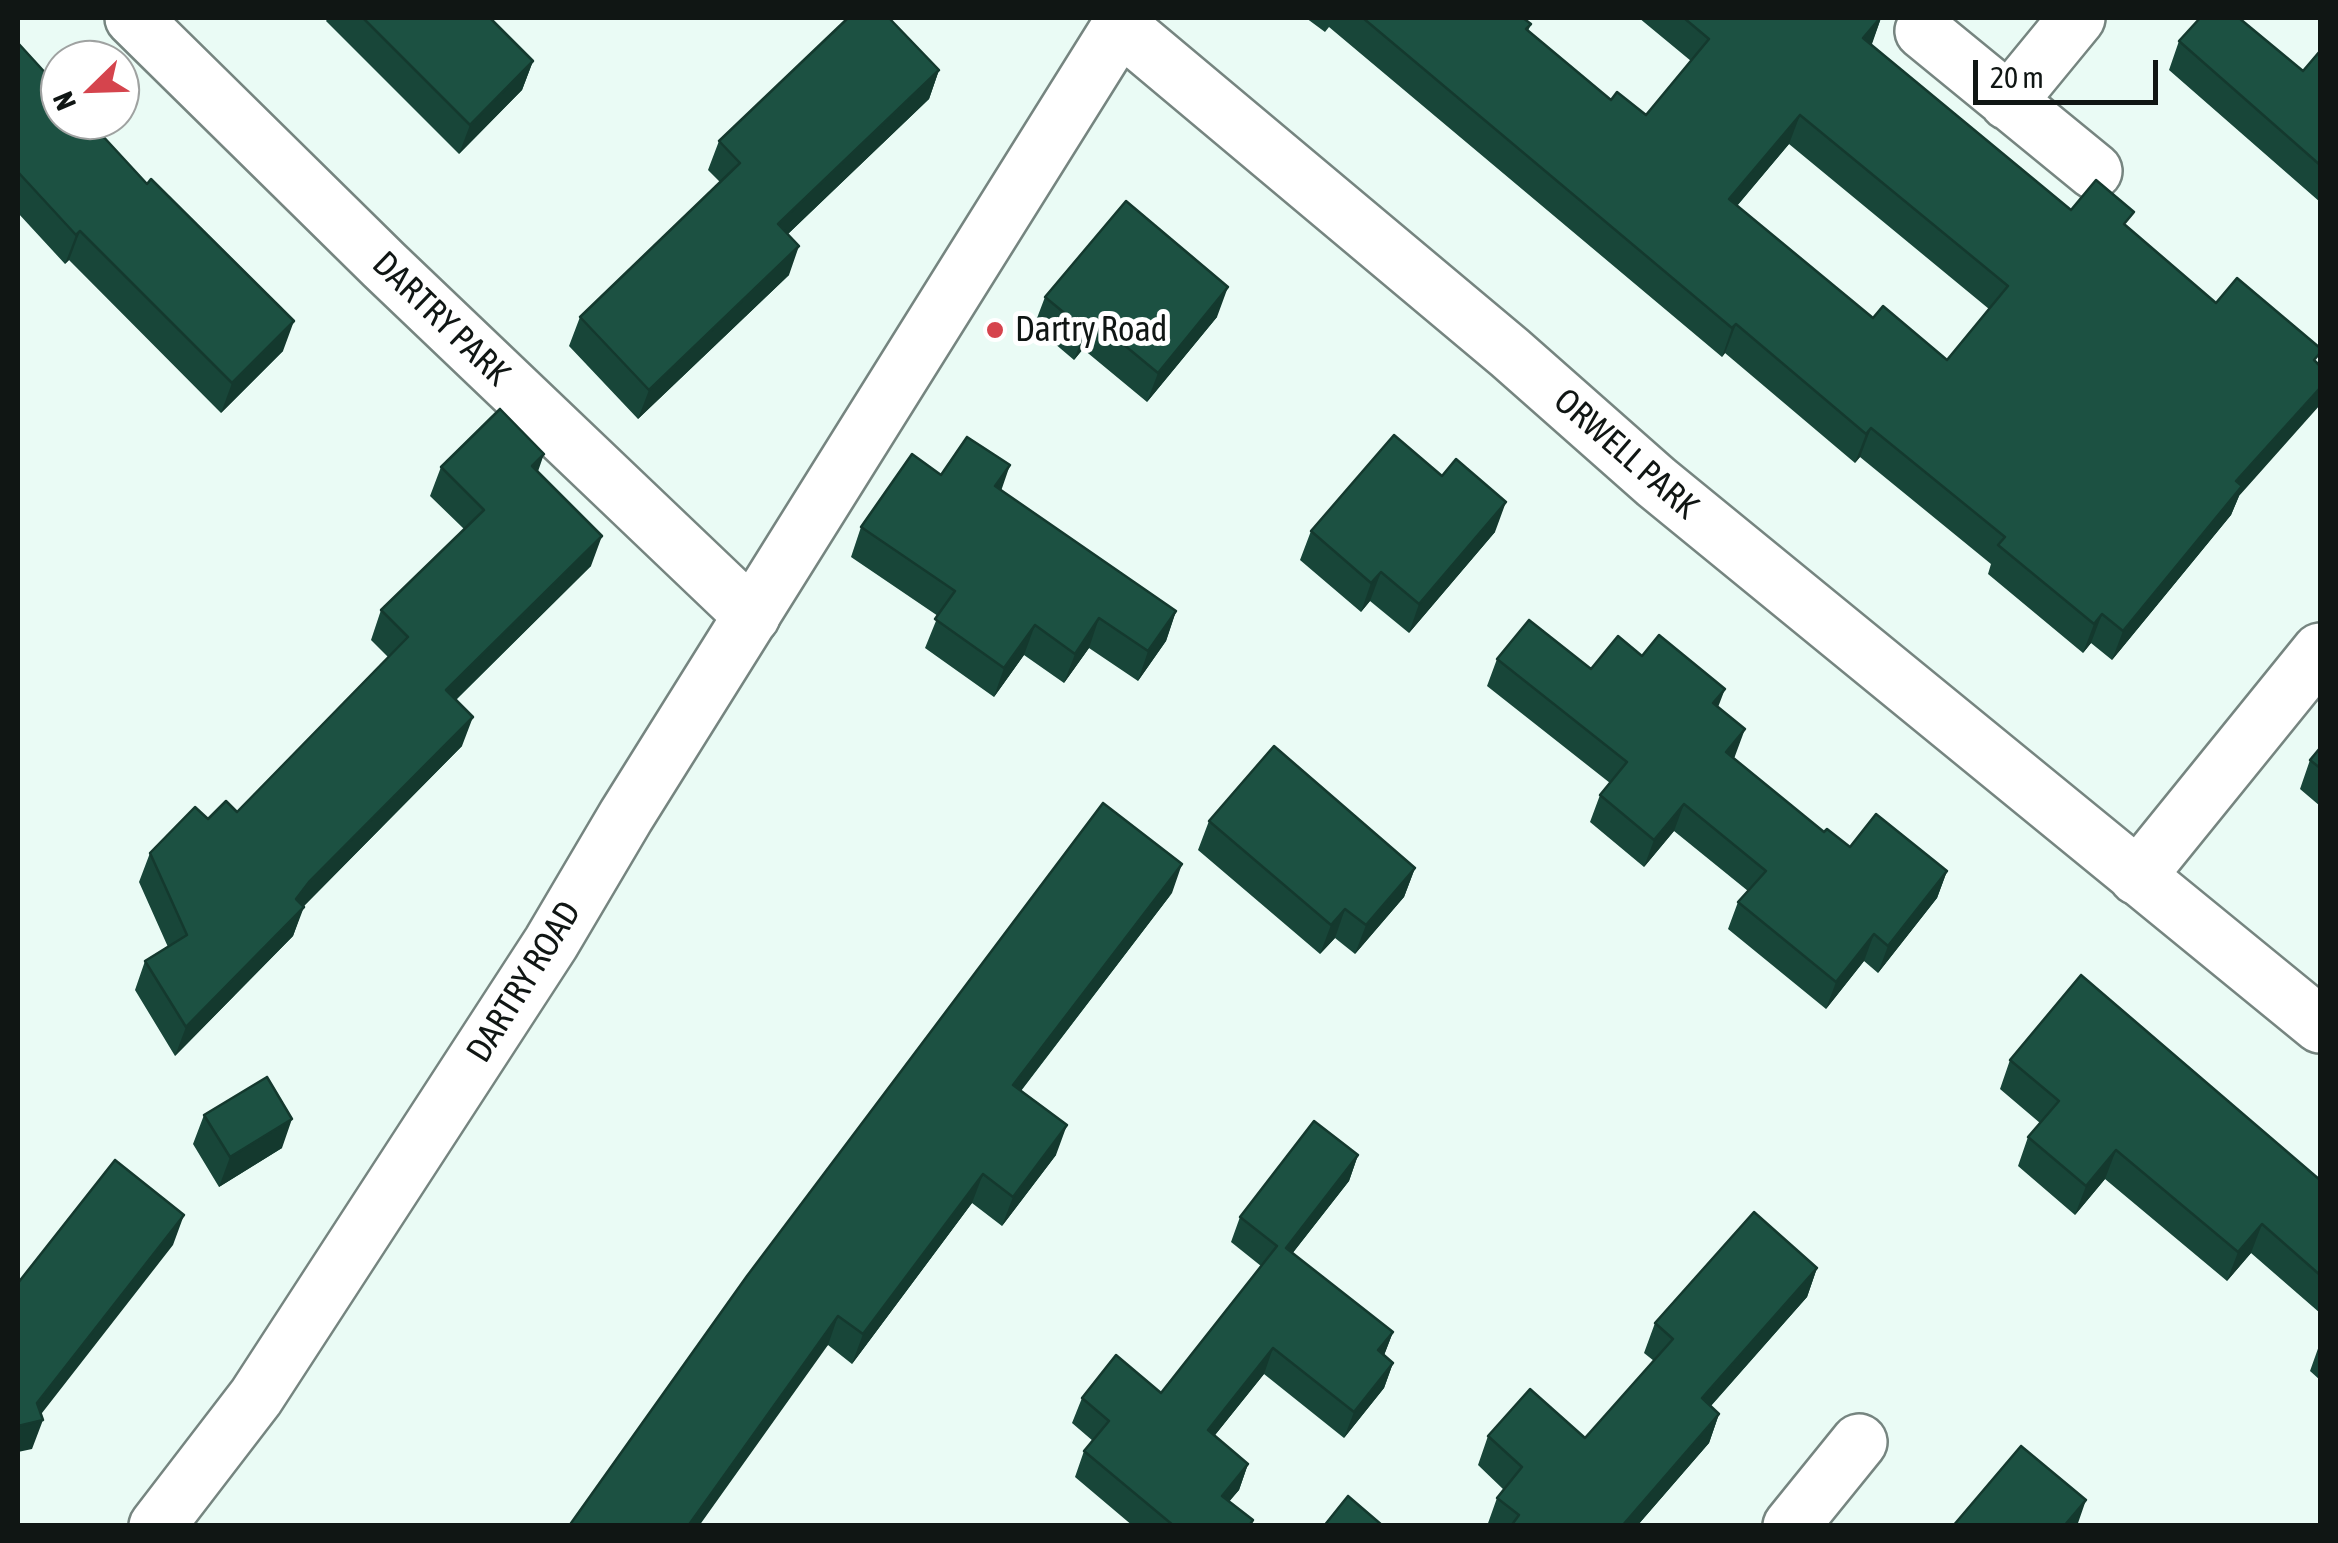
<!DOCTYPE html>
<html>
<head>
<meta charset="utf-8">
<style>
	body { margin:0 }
	#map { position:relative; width:2338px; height:1543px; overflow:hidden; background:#eafbf5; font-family:"Asap Condensed",sans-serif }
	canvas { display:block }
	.frame { position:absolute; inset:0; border:20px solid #101614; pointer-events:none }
	.north { position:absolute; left:40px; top:40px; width:100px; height:100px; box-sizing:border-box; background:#fff; border:2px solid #9fa2a1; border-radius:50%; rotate:247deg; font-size:28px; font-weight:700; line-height:40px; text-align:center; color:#101614 }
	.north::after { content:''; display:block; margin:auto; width:35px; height:45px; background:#d5444d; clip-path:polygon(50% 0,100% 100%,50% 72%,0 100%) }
	.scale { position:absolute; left:1973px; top:60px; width:185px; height:45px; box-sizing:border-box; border:5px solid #101614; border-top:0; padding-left:12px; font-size:30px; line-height:35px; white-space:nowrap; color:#101614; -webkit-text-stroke:8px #fff; paint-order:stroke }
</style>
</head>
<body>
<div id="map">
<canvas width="2338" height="1543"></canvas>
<div class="frame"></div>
<div class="north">N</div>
<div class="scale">20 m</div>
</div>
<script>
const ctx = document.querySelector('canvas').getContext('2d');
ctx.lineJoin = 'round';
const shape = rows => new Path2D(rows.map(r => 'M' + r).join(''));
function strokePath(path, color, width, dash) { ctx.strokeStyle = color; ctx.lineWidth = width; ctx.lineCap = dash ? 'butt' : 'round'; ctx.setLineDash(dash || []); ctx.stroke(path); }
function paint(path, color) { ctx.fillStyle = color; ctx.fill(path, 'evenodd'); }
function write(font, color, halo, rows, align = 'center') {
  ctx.font = font + ' "Asap Condensed",sans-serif'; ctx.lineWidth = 10; ctx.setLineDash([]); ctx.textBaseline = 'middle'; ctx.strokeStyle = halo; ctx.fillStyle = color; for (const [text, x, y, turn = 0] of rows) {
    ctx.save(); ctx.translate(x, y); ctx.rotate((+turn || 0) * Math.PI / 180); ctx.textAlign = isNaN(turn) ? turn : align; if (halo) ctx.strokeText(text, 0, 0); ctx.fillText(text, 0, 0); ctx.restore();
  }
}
const street = shape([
	[133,18,384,265,752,616],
	[1923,31,2094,171],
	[2008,102,2077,18],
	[2137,877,2320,651],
	[1791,1526,1859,1442]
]);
const secondary = shape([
	[1120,26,1510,353,1656,482,2320,1025],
	[157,1526,256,1397,551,943,626,816,1125,18]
]);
strokePath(street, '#768580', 60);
strokePath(secondary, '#768580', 60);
strokePath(street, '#fff', 55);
strokePath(secondary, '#fff', 55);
paint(shape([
	[328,18,490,18,533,61,522,90,459,154,326,21],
	[1306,18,1523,18,1531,24,1528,31,1611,100,1646,115,1691,61,1639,18,1881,18,1871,45,2071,210,2128,228,2239,496,2231,515,2112,660,2091,643,2083,653,1988,574,1991,564,1860,457,1855,463,1725,353,1722,357,1329,27,1325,32],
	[1789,144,1989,309,1947,360,1873,318,1737,206],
	[2179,41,2303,71,2320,51,2320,202,2169,70],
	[18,43,283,351,221,413,69,260,65,264,18,213],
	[939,70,929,99,788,234,789,275,638,419,569,346,580,317,720,182,708,170,719,141],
	[1045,297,1217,317,1147,402,1083,349,1074,360,1034,326],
	[441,467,538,472,591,566,456,700,462,746,303,907,293,936,175,1056,135,990,145,961,168,947,139,882,150,853,208,819,237,812,389,658,371,640,381,610,464,529,430,496],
	[941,475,1001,490,1176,611,1166,641,1138,681,1089,648,1064,683,1024,655,994,697,925,648,938,616,851,557,861,527],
	[1311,531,1495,532,1409,633,1370,601,1361,612,1300,560],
	[1642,656,1718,707,1735,756,1734,758,1824,832,1850,847,1947,871,1937,898,1878,973,1864,961,1826,1009,1728,929,1738,902,1748,891,1674,831,1644,867,1590,822,1600,795,1610,783,1487,686,1497,659,1591,669],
	[2320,748,2320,806,2300,789,2310,760],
	[1209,821,1415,868,1404,897,1355,954,1335,938,1320,954,1198,850],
	[1172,893,1021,1091,1056,1155,1002,1226,972,1203,852,1364,828,1345,569,1526],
	[2010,1060,2320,1180,2320,1313,2251,1253,2227,1281,2105,1179,2075,1215,2018,1166,2028,1137,2040,1123,2000,1089],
	[204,1115,282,1148,219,1187,193,1144],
	[1358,1155,1349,1181,1292,1254,1393,1332,1384,1355,1393,1363,1384,1388,1344,1438,1264,1374,1215,1435,1248,1464,1239,1490,1229,1501,1251,1526,1133,1526,1075,1477,1084,1451,1093,1441,1072,1423,1082,1398,1161,1393,1261,1266,1231,1242,1240,1217],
	[1817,1268,1807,1297,1711,1406,1719,1414,1709,1443,1637,1526,1487,1526,1497,1498,1504,1490,1478,1465,1488,1436,1585,1438,1654,1361,1644,1353,1655,1323],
	[2320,1343,2320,1380,2310,1371]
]), '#184639');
paint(shape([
	[1880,18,1881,18,1872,44,1853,67,1863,38],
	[533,61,522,90,459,154,470,125],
	[939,70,929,99,768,253,778,224],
	[1800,115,1789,144,1718,228,1729,199],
	[80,231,69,260,65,264,76,235],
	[799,246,789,275,638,419,649,390],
	[1228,287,1217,317,1147,402,1158,373],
	[1094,320,1083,349,1074,360,1085,330],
	[294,321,283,351,221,413,232,383],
	[1736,324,1725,353,1722,357,1732,328],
	[2320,388,2320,405,2239,496,2231,515,2112,660,2123,631,2236,481],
	[1871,428,1860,457,1855,463,1866,434],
	[544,454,534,483,532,466],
	[1010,465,1000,494,995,486],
	[1506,502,1495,532,1409,633,1419,604],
	[602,536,591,566,435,720,446,690],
	[1381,572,1370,601,1361,612,1371,583],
	[1176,611,1166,641,1138,681,1148,651],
	[2102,614,2091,643,2083,653,2094,624],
	[1099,618,1089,648,1064,683,1075,654],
	[1035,625,1024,655,994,697,1004,668],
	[1725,689,1715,715,1713,703],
	[473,717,462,746,298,912,304,907,293,936,175,1056,186,1027,309,882],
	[1745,729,1735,756,1717,779,1726,752],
	[1684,804,1674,831,1644,867,1654,840],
	[1182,864,1172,893,1002,1115,1013,1085],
	[1415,868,1404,897,1355,954,1366,925],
	[1947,871,1937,898,1878,973,1888,946],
	[1345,909,1335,938,1320,954,1331,925],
	[1874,934,1864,961,1826,1009,1836,982],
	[292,1119,282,1148,219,1187,230,1157],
	[1067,1125,1056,1155,1002,1226,1013,1197],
	[2116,1150,2105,1179,2075,1215,2086,1186],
	[1358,1155,1349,1181,1276,1274,1286,1248],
	[983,1174,972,1203,852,1364,863,1334],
	[184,1215,173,1245,35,1422,43,1420,32,1449,18,1452,18,1426,37,1403],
	[2262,1224,2251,1253,2227,1281,2238,1252],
	[1817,1268,1807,1297,1691,1428,1702,1398],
	[838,1316,828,1345,699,1526,688,1526],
	[1393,1332,1383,1358,1378,1350],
	[1273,1348,1264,1374,1199,1455,1208,1430],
	[1393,1363,1384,1388,1344,1438,1354,1412],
	[1719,1414,1709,1443,1637,1526,1622,1526],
	[1248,1464,1239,1490,1213,1521,1222,1496],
	[2086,1500,2077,1526,2064,1526]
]), '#14392e');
const building = shape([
	[363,18,490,18,533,61,470,125,363,18],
	[848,18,889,18,939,70,778,224,799,246,649,390,580,317,740,163,719,141,848,18],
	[1363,18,1523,18,1531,24,1526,29,1611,100,1617,92,1646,115,1709,39,1684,18,1880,18,1863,38,2071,210,2096,180,2134,212,2124,224,2216,303,2237,278,2320,348,2320,353,2314,360,2320,366,2320,388,2236,481,2242,486,2123,631,2102,614,2094,624,1998,545,2005,537,1871,428,1866,434,1736,324,1732,328,1363,18],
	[1800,115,2008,286,1947,360,1883,306,1873,318,1729,199,1800,115],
	[2200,18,2239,18,2303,71,2320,51,2320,165,2179,41,2200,18],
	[18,43,60,89,60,120,88,120,147,184,151,179,294,321,232,383,80,231,76,235,18,172,18,43],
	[1126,201,1228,287,1158,373,1094,320,1085,330,1045,297,1126,201],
	[500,409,544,454,532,466,602,536,446,690,473,717,309,882,296,899,304,907,186,1027,145,961,187,935,150,853,195,807,208,819,226,801,237,812,408,637,381,610,484,510,441,467,500,409],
	[1394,435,1442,476,1456,459,1506,502,1419,604,1381,572,1371,583,1311,531,1394,435],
	[967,437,1010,465,995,486,1176,611,1148,651,1099,618,1075,654,1035,625,1004,668,935,619,955,591,861,527,912,454,941,475,967,437],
	[1529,620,1591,669,1618,636,1642,656,1659,635,1725,689,1713,703,1745,729,1726,752,1824,832,1827,829,1850,847,1876,814,1947,871,1888,946,1874,934,1836,982,1738,902,1766,871,1684,804,1654,840,1600,795,1627,762,1497,659,1529,620],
	[1274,746,1415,868,1366,925,1345,909,1331,925,1209,821,1274,746],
	[2320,748,2320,768,2310,760,2320,748],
	[1103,803,1182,864,1013,1085,1067,1125,1013,1197,983,1174,863,1334,838,1316,688,1526,569,1526,747,1276,1103,803],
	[2081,975,2320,1180,2320,1275,2262,1224,2238,1252,2116,1150,2086,1186,2028,1137,2059,1101,2010,1060,2081,975],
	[267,1077,292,1119,230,1157,204,1115,267,1077],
	[1314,1121,1358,1155,1286,1248,1393,1332,1378,1350,1393,1363,1354,1412,1273,1348,1208,1430,1248,1464,1222,1496,1253,1520,1249,1526,1174,1526,1084,1451,1109,1421,1082,1398,1116,1355,1161,1393,1277,1246,1240,1217,1314,1121],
	[115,1160,184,1215,37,1403,43,1420,18,1426,18,1283,115,1160],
	[1754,1212,1817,1268,1702,1398,1719,1414,1622,1526,1511,1526,1519,1515,1497,1498,1522,1467,1488,1436,1530,1389,1585,1438,1673,1339,1655,1323,1754,1212],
	[2021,1446,2086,1500,2064,1526,1953,1526,2021,1446],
	[1348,1496,1383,1526,1324,1526,1348,1496]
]);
paint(building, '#1c5142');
strokePath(building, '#14392e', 2.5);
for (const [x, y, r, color] of [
	[995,330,10,"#d5444d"]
]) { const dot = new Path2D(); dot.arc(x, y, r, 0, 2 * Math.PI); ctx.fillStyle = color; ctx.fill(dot); strokePath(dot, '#fff', 4); }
write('35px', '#101614', '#fff', [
	["DARTRY PARK",441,319,44],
	["ORWELL PARK",1626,454,41],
	["DARTRY ROAD",524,982,-58]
]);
write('35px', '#101614', '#fff', [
	["Dartry Road",1015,330]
], 'left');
</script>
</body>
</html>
